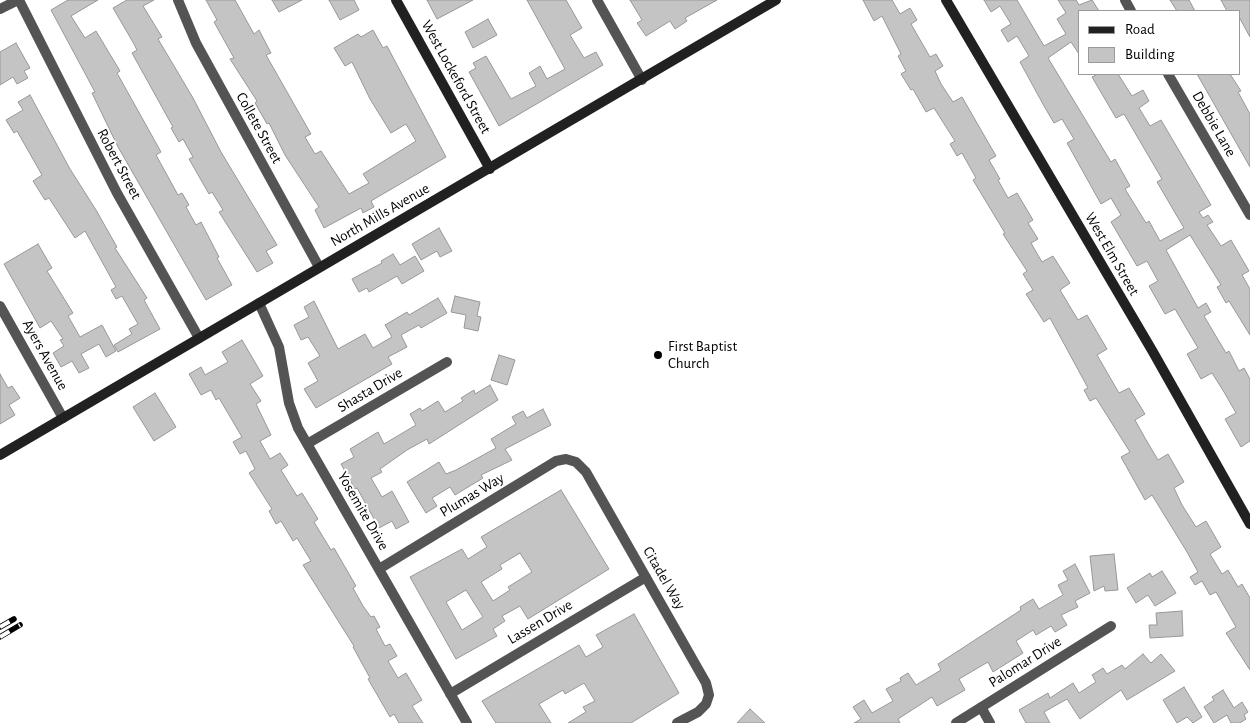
<!DOCTYPE html>
<html>
<head>
<meta charset="utf-8">
<style>
	body { margin:0 }
	#map { position:relative; width:1250px; height:723px; overflow:hidden; background:#fff; font-family:"Alegreya Sans",sans-serif }
	canvas { display:block }
	.legend { position:absolute; left:1078px; top:10px; width:162px; height:65px; box-sizing:border-box; background:#fff; border:1px solid #999; margin:0; padding:6px 9px; list-style:none; font-size:15px; color:#000 }
	.legend li { display:flex; align-items:center; gap:10px; height:25px }
	.legend b { width:25px; border:1px solid #999 }
</style>
</head>
<body>
<div id="map">
<canvas width="1250" height="723"></canvas>
<ul class="legend">
<li><b style="height:6px;background:#212121"></b>Road</li>
<li><b style="height:14px;background:#c4c4c4"></b>Building</li>
</ul>
</div>
<script>
const ctx = document.querySelector('canvas').getContext('2d');
ctx.lineJoin = 'round';
function paint(path, color) { ctx.fillStyle = color; ctx.fill(path, 'evenodd'); }
const shape = rows => new Path2D(rows.map(r => 'M' + r).join(''));
function strokePath(path, color, width, dash) { ctx.strokeStyle = color; ctx.lineWidth = width; ctx.lineCap = dash ? 'butt' : 'round'; ctx.setLineDash(dash || []); ctx.stroke(path); }
function write(font, color, halo, rows, align = 'center') {
  ctx.font = font + ' "Alegreya Sans",sans-serif'; ctx.lineWidth = 4; ctx.setLineDash([]); ctx.textBaseline = 'middle'; ctx.strokeStyle = halo; ctx.fillStyle = color; for (const [text, x, y, turn = 0] of rows) {
    ctx.save(); ctx.translate(x, y); ctx.rotate((+turn || 0) * Math.PI / 180); ctx.textAlign = isNaN(turn) ? turn : align; if (halo) ctx.strokeText(text, 0, 0); ctx.fillText(text, 0, 0); ctx.restore();
  }
}
const building = shape([
	[68,0,98,0,71,16,85,38,96,31,120,71,117,73,161,152,156,155,178,195,182,193,189,205,186,207,196,225,201,222,219,257,217,258,232,285,206,300,118,147,92,93,95,92,51,10,68,0],
	[127,0,154,0,143,6,162,37,158,39,193,98,221,152,277,245,266,251,273,263,257,272,219,212,223,210,212,192,209,194,189,159,193,157,183,139,179,142,171,128,173,127,132,53,137,50,134,44,113,8,127,0],
	[206,0,235,0,254,34,259,30,271,53,266,55,311,134,305,137,315,154,321,151,349,194,369,183,363,174,416,141,406,124,391,133,370,99,352,62,345,66,334,48,358,34,361,37,373,30,383,48,387,46,446,157,371,201,374,207,363,213,361,208,324,228,315,210,319,207,285,155,269,123,267,124,255,103,257,101,230,59,234,58,214,22,217,20,206,0],
	[272,0,302,0,279,12,272,0],
	[329,0,354,0,359,10,340,20,329,0],
	[427,0,473,0,437,19,427,0],
	[527,0,566,0,582,28,570,35,584,58,596,52,603,65,499,126,469,72,476,68,473,63,486,56,511,99,536,86,529,73,540,66,547,79,565,69,527,0],
	[630,0,717,0,685,18,687,21,675,29,670,21,646,36,637,23,642,20,630,0],
	[863,0,892,0,900,14,910,8,917,20,911,24,930,57,936,54,943,66,935,71,941,84,953,102,962,97,996,156,989,160,1000,179,998,180,1008,198,1017,193,1033,220,1028,223,1038,239,1031,243,1042,262,1053,256,1070,283,1060,290,1078,320,1087,315,1107,349,1097,355,1119,393,1129,388,1145,414,1135,420,1145,438,1158,460,1168,454,1184,482,1174,488,1182,505,1196,527,1206,521,1221,547,1210,554,1222,574,1228,570,1238,587,1242,584,1250,598,1250,670,1226,633,1236,627,1216,592,1210,595,1202,581,1195,585,1190,577,1198,572,1187,552,1152,495,1145,500,1121,457,1130,452,1096,398,1090,401,1084,390,1088,388,1050,318,1044,322,1026,294,1033,290,1023,274,1027,271,1003,234,1005,233,973,180,976,178,962,153,957,156,950,144,955,141,934,108,926,112,913,89,911,90,901,74,906,71,898,56,901,54,882,16,874,21,863,0],
	[984,0,1017,0,1044,46,1066,34,1057,19,1066,13,1058,0,1076,0,1079,5,1092,0,1099,11,1079,11,1079,54,1071,42,1048,58,1111,162,1115,159,1130,186,1125,189,1146,223,1149,221,1160,241,1184,228,1157,182,1162,179,1124,114,1116,118,1092,77,1098,74,1118,74,1132,96,1143,90,1149,101,1139,108,1150,126,1161,120,1211,205,1199,212,1203,218,1208,215,1213,222,1207,225,1221,246,1231,240,1249,271,1242,275,1250,289,1250,335,1229,301,1226,303,1217,287,1221,285,1190,235,1166,250,1198,308,1206,303,1211,312,1204,316,1226,353,1229,351,1239,371,1244,368,1250,379,1250,441,1241,447,1225,419,1236,413,1224,392,1212,373,1201,379,1187,354,1198,348,1175,309,1165,314,1149,286,1158,281,1147,261,1137,266,1111,222,1121,215,1111,198,1101,204,1067,143,1074,139,1062,119,1054,123,1044,106,1020,62,1029,56,1017,36,1008,42,1001,30,1011,24,1000,6,991,12,984,0],
	[1170,0,1189,0,1195,11,1177,11,1170,0],
	[1221,0,1250,0,1250,37,1239,17,1239,11,1227,11,1221,0],
	[488,19,497,35,473,48,465,32,488,19],
	[16,43,30,68,24,71,28,78,17,84,13,77,0,85,0,52,16,43],
	[1197,74,1230,74,1241,91,1238,92,1250,114,1250,167,1197,74],
	[30,95,70,169,96,210,117,247,115,248,147,298,144,300,160,329,118,352,114,345,132,334,129,329,138,324,122,296,116,299,111,290,116,287,85,231,75,238,49,198,45,200,33,181,42,175,17,131,14,133,6,120,23,110,18,102,30,95],
	[439,228,452,251,440,257,437,251,421,260,412,244,439,228],
	[38,244,52,268,47,271,73,313,68,316,80,337,102,325,116,351,106,357,99,344,81,354,89,368,79,373,72,361,61,367,53,353,64,346,60,340,63,339,51,321,40,328,4,264,38,244],
	[393,254,400,265,415,256,424,271,402,284,397,276,369,292,367,288,359,292,352,279,382,263,381,261,393,254],
	[455,296,480,302,477,316,481,317,478,331,464,328,466,315,451,312,455,296],
	[438,298,447,313,421,328,419,325,401,335,407,347,388,357,392,364,316,408,304,389,318,381,308,363,320,356,308,337,301,340,294,325,309,317,304,307,314,301,338,349,365,334,373,348,392,337,385,325,407,312,409,315,438,298],
	[242,340,263,376,250,384,261,401,256,404,271,435,260,441,270,459,280,453,288,465,281,470,297,496,302,493,318,519,314,522,331,550,334,548,356,586,353,588,363,606,371,617,374,616,380,627,376,629,385,646,390,644,397,656,388,661,398,678,406,673,422,700,412,706,423,723,399,723,394,714,390,717,368,679,370,678,353,647,354,646,303,565,311,561,297,538,293,541,281,521,276,524,269,511,272,509,249,473,255,469,246,451,240,454,233,442,242,437,219,398,216,400,211,390,201,395,189,374,201,367,205,375,228,362,222,352,242,340],
	[499,355,515,360,507,385,491,380,499,355],
	[0,374,8,388,12,386,20,398,9,405,15,415,0,424,0,374],
	[490,385,498,400,429,444,427,439,407,450,380,469,382,472,371,478,382,497,392,491,409,522,396,529,392,521,379,528,357,488,355,489,341,464,354,457,350,449,378,432,384,444,416,425,410,414,420,408,422,411,438,401,445,412,463,401,461,398,474,390,475,394,490,385],
	[155,393,176,427,154,441,133,407,155,393],
	[543,409,551,425,505,449,512,460,481,475,483,478,455,495,450,487,432,498,437,506,426,513,407,482,439,462,446,474,456,470,496,448,491,439,516,424,512,417,523,411,527,418,543,409],
	[561,490,609,569,528,619,520,606,502,616,505,621,493,629,497,636,456,659,410,577,462,549,468,559,487,547,481,537,561,490],
	[520,553,532,572,508,587,510,590,493,601,481,582,502,569,500,565,520,553],
	[466,590,483,617,462,630,446,602,466,590],
	[1114,554,1118,590,1105,591,1104,586,1094,591,1090,556,1114,554],
	[1075,564,1090,593,1075,601,1078,607,1061,615,1067,625,1055,632,1051,626,1036,635,1033,630,1016,641,1023,653,993,672,988,662,959,679,965,690,937,706,932,697,898,719,900,723,854,723,861,719,853,707,864,700,872,713,893,701,886,689,901,681,900,678,908,673,916,685,941,670,938,664,1021,610,1020,607,1033,599,1039,609,1058,598,1063,595,1058,585,1068,580,1063,571,1075,564],
	[1162,571,1176,593,1155,606,1148,595,1136,603,1127,588,1150,573,1152,577,1162,571],
	[1182,611,1183,636,1150,638,1149,625,1157,625,1156,613,1182,611],
	[634,614,679,693,631,723,568,723,586,712,583,707,595,701,584,683,565,694,563,690,539,704,551,723,496,723,482,701,579,645,586,657,603,647,596,635,634,614],
	[1143,654,1151,663,1161,654,1175,671,1127,700,1121,690,1080,719,1067,699,1044,712,1050,723,1026,723,1019,710,1048,693,1050,698,1073,683,1079,693,1096,682,1092,675,1103,668,1107,674,1122,665,1125,669,1143,654],
	[1184,687,1202,717,1193,723,1187,717,1177,723,1163,700,1184,687],
	[1223,690,1234,708,1242,702,1248,712,1244,715,1246,719,1240,723,1231,723,1227,715,1214,723,1204,707,1214,700,1212,697,1223,690],
	[750,709,765,723,737,723,750,709]
]);
paint(building, '#c4c4c4');
strokePath(building, '#989898', 1);
strokePath(shape([
	[19,0,117,193,199,338],
	[178,0,196,43,319,267],
	[597,0,642,80],
	[1125,0,1131,11],
	[0,9,18,0],
	[1168,74,1250,215],
	[259,303,279,347,289,403,298,428,467,723],
	[0,306,63,418],
	[307,444,447,362],
	[379,569,556,461,566,459,576,462,586,472,706,683,709,695,706,704,698,712,677,723],
	[450,694,646,577],
	[981,707,990,723],
	[956,723,1111,626]
]), '#545454', 10);
strokePath(shape([
	[396,0,490,169],
	[946,0,1153,352,1250,524],
	[0,455,776,0]
]), '#212121', 10);
const rail = shape([
	[0,627,14,619],
	[0,637,20,625]
]);
strokePath(rail, '#000', 5.5);
strokePath(rail, '#fff', 4, [11]);
for (const [x, y, r, color] of [
	[658,355,5,"#000"]
]) { const dot = new Path2D(); dot.arc(x, y, r, 0, 2 * Math.PI); ctx.fillStyle = color; ctx.fill(dot); strokePath(dot, '#fff', 2); }
write('15px', '#000', '#fff', [
	["West Lockeford Street",456,77,61],
	["Debbie Lane",1214,124,60],
	["Collete Street",259,128,61],
	["Robert Street",119,164,62],
	["North Mills Avenue",380,215,-30],
	["West Elm Street",1112,254,60],
	["Ayers Avenue",45,355,61],
	["Shasta Drive",370,390,-31],
	["Plumas Way",472,495,-31],
	["Yosemite Drive",363,511,60],
	["Citadel Way",664,578,60],
	["Lassen Drive",540,622,-31],
	["Palomar Drive",1025,662,-32]
]);
write('15px', '#000', '#fff', [
	["First Baptist",668,346],
	["Church",668,363]
], 'left');
</script>
</body>
</html>
